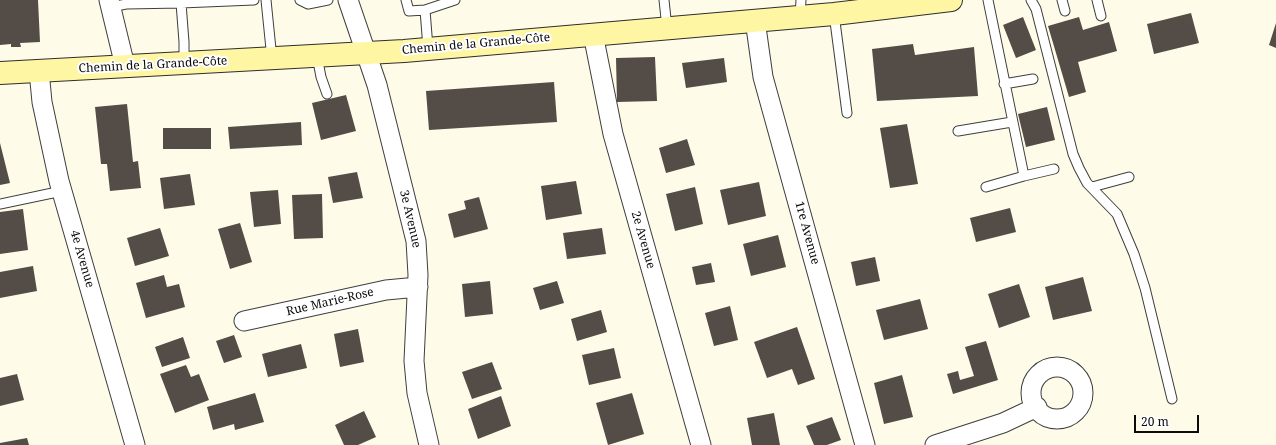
<!DOCTYPE html>
<html>
<head>
<meta charset="utf-8">
<style>
	body { margin:0 }
	#map { position:relative; width:1276px; height:445px; overflow:hidden; background:#fffbe9; font-family:"Noto Serif",serif }
	canvas { display:block }
	.scale { position:absolute; left:1134px; top:415px; width:65px; height:18px; box-sizing:border-box; border:2px solid #0b0b0b; border-top:0; padding-left:5px; font-size:12px; line-height:14px; white-space:nowrap; color:#0b0b0b; -webkit-text-stroke:3px #fff; paint-order:stroke }
</style>
</head>
<body>
<div id="map">
<canvas width="1276" height="445"></canvas>
<div class="scale">20 m</div>
</div>
<script>
const ctx = document.querySelector('canvas').getContext('2d');
ctx.lineJoin = 'round';
function paint(path, color) { ctx.fillStyle = color; ctx.fill(path, 'evenodd'); }
const shape = rows => new Path2D(rows.map(r => 'M' + r).join(''));
function strokePath(path, color, width, dash) { ctx.strokeStyle = color; ctx.lineWidth = width; ctx.lineCap = dash ? 'butt' : 'round'; ctx.setLineDash(dash || []); ctx.stroke(path); }
function write(font, color, halo, rows, align = 'center') {
  ctx.font = font + ' "Noto Serif",serif'; ctx.lineWidth = 4; ctx.setLineDash([]); ctx.textBaseline = 'middle'; ctx.strokeStyle = halo; ctx.fillStyle = color; for (const [text, x, y, turn = 0] of rows) {
    ctx.save(); ctx.translate(x, y); ctx.rotate((+turn || 0) * Math.PI / 180); ctx.textAlign = isNaN(turn) ? turn : align; if (halo) ctx.strokeText(text, 0, 0); ctx.fillText(text, 0, 0); ctx.restore();
  }
}
paint(shape([
	[0,0,38,0,40,42,20,43,21,47,11,47,11,44,0,45],
	[1191,13,1199,43,1154,54,1147,24],
	[1023,17,1036,50,1016,58,1003,25],
	[1079,17,1083,30,1109,22,1117,51,1078,62,1086,92,1069,97,1048,26],
	[1276,23,1276,48,1269,45],
	[913,44,915,55,974,47,978,96,877,101,872,49],
	[655,57,657,101,617,102,616,58],
	[724,58,727,82,686,88,682,63],
	[554,82,557,122,429,130,426,91],
	[346,95,356,131,321,140,312,103],
	[127,104,133,162,138,161,141,188,110,191,107,164,101,164,95,107],
	[1047,107,1055,140,1026,147,1018,114],
	[301,122,302,145,230,149,228,127],
	[907,124,918,184,890,188,880,128],
	[163,128,211,128,211,149,163,149],
	[687,139,695,165,666,173,659,148],
	[0,143,10,183,0,185],
	[357,172,363,198,333,203,328,177],
	[190,174,195,205,164,209,160,178],
	[576,181,582,214,546,220,541,186],
	[759,182,766,216,728,225,720,190],
	[695,187,703,224,675,231,666,194],
	[278,190,281,224,254,227,250,192],
	[322,194,323,238,294,239,292,195],
	[479,197,488,229,454,238,448,214,466,209,464,201],
	[1010,208,1016,232,976,242,970,218],
	[23,209,28,250,0,254,0,212],
	[240,223,252,262,230,269,218,229],
	[160,228,169,256,135,266,127,238],
	[602,228,606,254,567,259,563,233],
	[778,235,786,267,751,276,743,244],
	[875,257,880,281,856,286,851,262],
	[711,263,715,282,696,285,692,267],
	[33,266,37,291,0,298,0,272],
	[164,275,167,287,179,284,185,307,146,318,136,283],
	[1083,277,1092,311,1053,320,1045,287],
	[490,281,493,314,465,317,462,284],
	[557,281,564,303,540,310,533,288],
	[1019,284,1030,317,999,328,988,294],
	[920,299,928,329,884,340,876,310],
	[730,306,738,340,714,346,705,313],
	[601,310,607,332,577,341,571,319],
	[797,327,815,379,798,385,792,369,767,378,754,342],
	[358,329,364,362,340,367,334,334],
	[234,335,242,357,224,363,216,341],
	[183,337,190,358,162,367,155,347],
	[986,341,998,380,953,394,947,374,958,371,960,380,974,376,965,347],
	[301,344,307,368,268,377,262,354],
	[614,348,621,378,589,385,582,355],
	[492,362,502,389,472,399,462,372],
	[186,365,191,377,199,374,209,400,175,413,160,374],
	[17,374,24,400,0,406,0,378],
	[902,375,913,417,884,424,874,383],
	[255,393,264,422,235,430,234,424,213,430,207,407],
	[632,393,644,434,608,445,596,403],
	[501,396,511,426,478,439,468,409],
	[364,411,376,437,358,445,344,445,335,425],
	[774,413,780,445,752,445,747,418],
	[832,417,841,440,827,445,814,445,806,426],
	[27,438,29,445,0,445,0,443]
]), '#544c46');
const service = shape([
	[266,0,272,59],
	[300,0,308,4,328,0],
	[406,0,409,11,425,10,428,48],
	[664,0,667,28],
	[1031,0,1036,9,1073,154,1079,168,1087,183,1117,214,1134,254,1145,288,1172,399],
	[1062,0,1065,11],
	[1097,0,1101,16],
	[111,7,126,4,181,3,179,0],
	[425,10,455,0],
	[834,14,847,113],
	[800,16,801,0],
	[317,56,321,77,327,94],
	[184,64,184,42,181,3,254,0],
	[1004,84,1033,79],
	[958,131,1012,122],
	[1024,176,1054,169],
	[986,187,1024,176,988,0],
	[1092,187,1129,177],
	[0,204,62,191]
]);
const minor = shape([
	[109,0,125,66],
	[348,0,377,85,416,241,418,275,414,361,417,393,429,445],
	[755,20,763,77,865,445],
	[593,34,613,134,701,445],
	[39,71,42,102,59,181,135,445],
	[244,321,386,290,418,287],
	'1031 393a26 26 0 1 1 52 0a26 26 0 1 1-52 0Z',
	[935,445,1003,423,1037,407]
]);
const secondary = shape([
	[0,73,404,51,834,14,951,0]
]);
strokePath(service, '#3e3e3e', 11);
strokePath(minor, '#3e3e3e', 21);
strokePath(secondary, '#2d2d2d', 24);
strokePath(service, '#fff', 9);
strokePath(minor, '#fff', 19);
strokePath(secondary, '#fff6a4', 22);
write('12px', '#0b0b0b', '#fff', [
	["Chemin de la Grande-Côte",476,44,-5],
	["Chemin de la Grande-Côte",153,65,-3],
	["3e Avenue",410,219,77],
	["1re Avenue",807,233,75],
	["2e Avenue",643,240,74],
	["4e Avenue",82,259,74],
	["Rue Marie-Rose",330,302,-13]
]);
</script>
</body>
</html>
